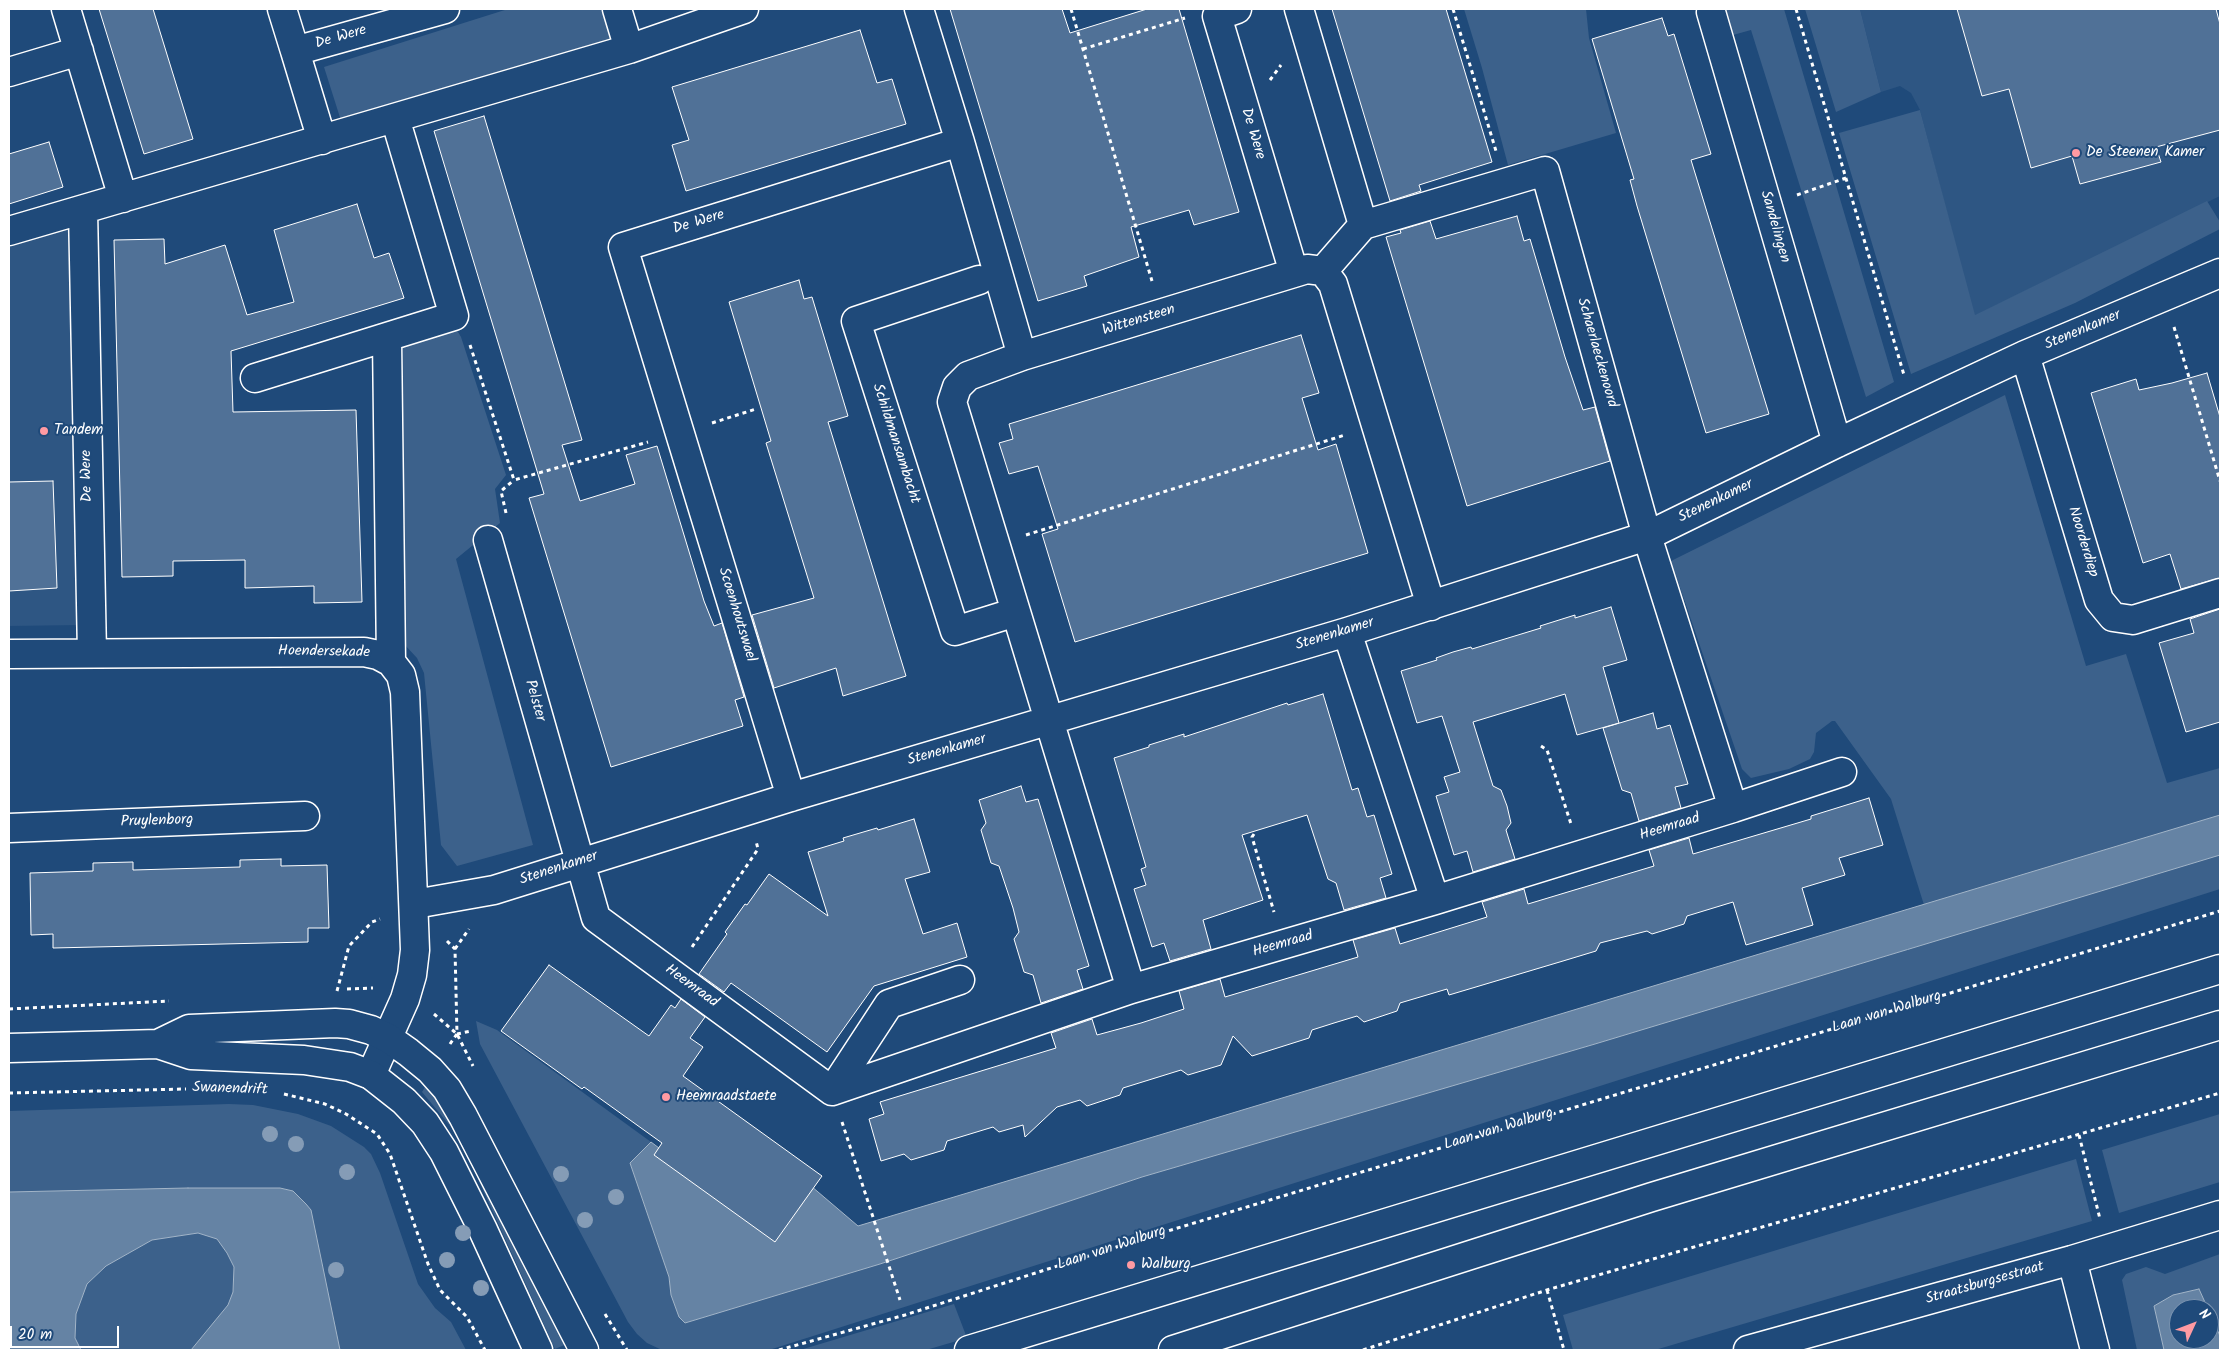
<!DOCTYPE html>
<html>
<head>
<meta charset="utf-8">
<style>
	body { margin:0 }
	#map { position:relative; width:2229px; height:1359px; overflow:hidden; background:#1f4a7a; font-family:Kalam,sans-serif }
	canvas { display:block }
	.frame { position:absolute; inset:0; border:10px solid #fff; pointer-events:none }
	.north { position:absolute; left:2169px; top:1299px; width:50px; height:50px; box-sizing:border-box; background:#1f4a7a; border:1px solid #7992af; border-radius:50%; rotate:47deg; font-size:14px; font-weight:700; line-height:20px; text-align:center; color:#fff }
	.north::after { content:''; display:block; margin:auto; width:18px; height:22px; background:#ff9aa2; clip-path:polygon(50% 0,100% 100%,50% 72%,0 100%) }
	.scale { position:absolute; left:10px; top:1326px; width:109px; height:22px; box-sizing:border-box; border:2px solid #fff; border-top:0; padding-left:6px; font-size:15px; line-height:18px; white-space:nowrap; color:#fff; -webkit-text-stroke:4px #1f4a7a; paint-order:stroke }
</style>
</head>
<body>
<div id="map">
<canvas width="2229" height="1359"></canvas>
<div class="frame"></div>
<div class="north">N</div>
<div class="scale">20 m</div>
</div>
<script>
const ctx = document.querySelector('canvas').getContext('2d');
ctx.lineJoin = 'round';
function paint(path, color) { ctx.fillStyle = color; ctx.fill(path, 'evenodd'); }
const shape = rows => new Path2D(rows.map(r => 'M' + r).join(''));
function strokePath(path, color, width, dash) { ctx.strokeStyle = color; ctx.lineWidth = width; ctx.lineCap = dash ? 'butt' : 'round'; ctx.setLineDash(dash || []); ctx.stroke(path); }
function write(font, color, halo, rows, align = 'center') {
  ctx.font = font + ' Kalam,sans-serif'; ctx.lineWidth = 4; ctx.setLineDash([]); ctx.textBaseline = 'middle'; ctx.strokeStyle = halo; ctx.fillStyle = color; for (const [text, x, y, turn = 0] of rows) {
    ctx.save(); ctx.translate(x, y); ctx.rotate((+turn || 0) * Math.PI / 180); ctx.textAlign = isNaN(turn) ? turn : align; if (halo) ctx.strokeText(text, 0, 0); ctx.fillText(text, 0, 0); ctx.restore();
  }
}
paint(shape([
	[1860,9,2220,9,2220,196,1974,316,1920,110,1911,93,1900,86,1881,92],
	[61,224,73,227,81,625,9,626,9,240]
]), '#2e5683');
paint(shape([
	[508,9,608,9,618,40,343,127,324,67],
	[1464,9,1586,9,1589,38,1616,133,1508,165,1482,68],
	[1725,9,1784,9,1894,382,1866,397,1751,30,1733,35],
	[1805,9,1860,9,1881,92,1836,112],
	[1920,110,1975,315,2207,201,2220,222,2220,229,2075,303,1911,374,1839,133],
	[452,322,461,337,506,475,495,489,500,523,456,559,533,845,457,866,441,845,424,673,417,658,404,644,403,342],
	[2005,395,2086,666,2126,654,2167,783,2220,768,2220,815,1924,905,1891,799,1835,721,1832,721,1816,733,1814,752,1810,759,1789,769,1751,778,1742,769,1671,561],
	[2220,855,2220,889,769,1350,662,1350,647,1343,637,1334,628,1322,480,1044,476,1021,497,1030,651,1142,630,1163,669,1277,672,1295,679,1317,685,1323,880,1264,1142,1177,1595,1044],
	[428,1082,446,1101,569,1343,555,1349,473,1168,451,1127,422,1092],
	[229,1104,253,1105,298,1114,331,1126,364,1147,371,1154,380,1173,418,1284,435,1308,451,1322,466,1350,340,1350,306,1204,293,1191,280,1188,188,1188,9,1192,9,1111],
	[2220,1114,2220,1182,2119,1213,2102,1150],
	[2076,1159,2092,1221,1655,1350,1573,1350,1563,1315],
	[198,1233,217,1239,227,1253,234,1267,233,1293,228,1305,191,1350,81,1350,75,1338,76,1314,87,1284,106,1266,152,1240],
	[2220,1254,2220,1336,2199,1289,2173,1295,2154,1306,2164,1350,2137,1350,2122,1280,2126,1274,2146,1267,2165,1274],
	[954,1304,967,1338,926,1350,800,1350]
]), '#3c618b');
const water = shape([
	[2220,815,2220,855,1595,1044,1142,1177,880,1264,685,1323,679,1317,671,1295,669,1277,630,1163,651,1142,775,1235,811,1186,858,1226,2220,815],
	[188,1188,280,1188,293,1191,306,1204,311,1210,340,1350,191,1350,228,1305,233,1292,234,1267,227,1253,217,1239,198,1233,152,1240,106,1266,87,1284,76,1314,75,1338,81,1350,9,1350,9,1192,188,1188],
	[2199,1289,2208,1309,2179,1309,2179,1339,2209,1339,2209,1311,2220,1336,2220,1350,2164,1350,2154,1306,2173,1295,2199,1289]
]);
paint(water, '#6583a4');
strokePath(water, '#a3b5c8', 1);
const building = shape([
	[99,9,153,9,193,139,144,154,99,9],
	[950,9,1062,9,1070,33,1147,9,1179,9,1239,212,1194,225,1189,210,1131,227,1139,257,1084,276,1087,286,1038,301,950,9],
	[1332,9,1446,9,1492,162,1419,185,1421,191,1390,201,1332,9],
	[1957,9,2216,9,2220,24,2220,130,2156,147,2161,162,2080,184,2072,156,2031,168,2009,89,1982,96,1957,9],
	[1662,18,1668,36,1674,34,1711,154,1691,160,1769,414,1706,433,1637,206,1630,180,1634,179,1592,39,1662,18],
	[860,30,877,83,892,79,906,124,686,191,672,145,689,140,672,87,860,30],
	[484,116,582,440,562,445,580,501,635,484,626,455,657,446,704,601,714,626,722,623,744,697,735,700,743,726,611,767,529,498,544,494,434,131,484,116],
	[49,142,63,187,9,204,9,154,49,142],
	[357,204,374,258,389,253,404,298,231,351,233,412,356,410,362,602,314,603,314,586,245,588,245,560,173,561,173,576,122,577,114,240,164,239,165,264,225,245,247,315,294,302,274,230,357,204],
	[1517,216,1524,241,1530,239,1565,357,1583,410,1595,407,1610,461,1467,506,1386,237,1401,233,1400,230,1430,221,1436,239,1517,216],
	[799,280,804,299,812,297,848,416,828,422,906,676,843,696,836,668,774,688,752,615,814,598,766,443,771,441,729,302,799,280],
	[1301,335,1319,393,1302,398,1318,450,1336,444,1368,553,1075,642,1042,534,1058,529,1038,466,1009,474,999,443,1013,439,1009,424,1301,335],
	[2207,373,2220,417,2220,578,2181,589,2170,554,2143,563,2091,393,2136,379,2139,390,2172,383,2207,373],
	[53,481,57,588,9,591,9,482,53,481],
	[1611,607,1627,660,1603,667,1619,723,1577,735,1565,694,1473,722,1493,786,1501,790,1507,806,1511,823,1506,830,1515,859,1473,872,1467,851,1454,855,1436,796,1449,792,1444,777,1460,772,1442,716,1417,723,1401,671,1437,660,1436,658,1453,652,1471,647,1472,649,1541,628,1540,626,1575,615,1575,618,1611,607],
	[2220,609,2220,722,2186,732,2159,643,2194,633,2190,619,2220,609],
	[1323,694,1352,790,1358,788,1367,817,1374,815,1392,874,1380,878,1386,898,1344,910,1336,883,1328,879,1307,815,1242,835,1263,900,1203,920,1211,949,1170,961,1164,943,1152,947,1134,889,1146,885,1141,869,1146,867,1114,758,1149,747,1149,745,1165,740,1184,734,1184,737,1287,703,1288,705,1323,694],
	[1653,713,1657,729,1670,725,1688,784,1675,787,1681,808,1639,821,1631,793,1622,790,1603,728,1653,713],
	[1021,786,1026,802,1038,799,1089,966,1077,970,1083,989,1041,1003,1033,975,1024,972,1014,939,1019,932,1013,908,999,866,991,863,981,830,986,823,979,800,1021,786],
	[1869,798,1883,845,1839,858,1845,875,1802,888,1813,925,1746,945,1733,902,1687,916,1684,924,1652,934,1647,931,1600,943,1596,951,1563,961,1449,995,1447,989,1400,1003,1397,1011,1364,1022,1357,1016,1334,1023,1312,1030,1309,1038,1252,1056,1233,1036,1221,1065,1188,1075,1181,1070,1123,1088,1120,1095,1087,1106,1080,1100,1057,1107,1025,1137,1023,1125,999,1132,993,1127,947,1141,944,1150,911,1160,904,1154,881,1161,869,1119,884,1114,880,1102,1056,1048,1051,1033,1092,1019,1097,1035,1141,1023,1184,1009,1179,991,1220,979,1225,997,1358,957,1353,940,1395,928,1400,944,1487,917,1482,902,1524,889,1528,904,1654,866,1649,850,1689,838,1693,854,1811,819,1811,816,1869,798],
	[914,819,930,872,905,879,923,934,957,923,967,957,874,986,827,1052,731,983,724,992,699,974,727,934,725,932,745,904,747,905,769,874,828,916,808,852,844,841,843,838,877,828,878,830,914,819],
	[281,859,281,866,327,865,329,928,308,928,308,942,53,948,53,934,31,935,30,873,93,871,93,863,133,862,133,870,240,867,240,860,281,859],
	[549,965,649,1036,671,1005,675,1008,681,999,705,1017,690,1038,703,1047,683,1076,822,1176,775,1242,654,1155,662,1143,584,1087,582,1089,501,1031,549,965]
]);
paint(building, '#507197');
strokePath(building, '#fff', 1);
const minor = shape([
	[66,9,123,198],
	[282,9,295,51,445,9],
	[617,9,629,49],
	[919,9,960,142,1022,356],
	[1237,9,1217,16,1294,273],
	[1299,9,1363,225,1323,271],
	[1711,12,1837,443],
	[295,51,322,140],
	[9,72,79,51],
	[83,210,92,653],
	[9,231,629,49,744,9],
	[979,280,856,321,955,631,1016,612],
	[387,338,391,662],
	[2025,355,2099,600,2113,617,2133,620,2220,593],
	[255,378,454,316,395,118],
	[488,540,596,918,832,1091,1131,989,1435,900,1733,808,1647,536,1545,171,1363,225],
	[1347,632,1435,900],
	[9,654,364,652,378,655,391,662,401,675,405,692,415,950,412,975,405,999,371,1075],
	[791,797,623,247,960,142],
	[1733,808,1842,772],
	[9,828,305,816],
	[415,904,494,890,791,797,1347,632,1647,536,1837,443,2025,355,2220,273],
	[1131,989,952,402,957,387,968,376,1022,356,1307,269,1323,271,1333,284,1431,606],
	[832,1091,889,1004,960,980],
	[2072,1260,2095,1350],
	[1748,1350,2072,1260,2220,1215]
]);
const major = shape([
	[158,1044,189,1029,335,1023,349,1024,371,1030,388,1038,408,1052,430,1070,447,1089,463,1116,584,1350],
	[9,1048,158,1044,191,1055,304,1060,350,1067,371,1075,404,1101,425,1123,444,1152,483,1230,538,1350],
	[969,1350,2220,969],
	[1173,1350,1652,1197,2220,1025]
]);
strokePath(minor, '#fff', 31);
strokePath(major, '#fff', 31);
strokePath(shape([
	[1071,9,1152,281],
	[1453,9,1496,151],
	[1796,9,1904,375],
	[1083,49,1185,18],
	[1270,80,1281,65],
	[1797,195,1846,178],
	[2174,327,2220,481],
	[470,345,514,480,648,442],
	[712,423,756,409],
	[506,513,501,491,514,480],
	[1026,535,1345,435],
	[1541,746,1547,750,1571,824],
	[1254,834,1252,837,1274,912],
	[447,941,455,949,457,1034],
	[692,947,758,849,756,841],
	[455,949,469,929],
	[347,989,373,988],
	[337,991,349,946,372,922,380,919],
	[9,1009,169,1001],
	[434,1014,457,1034,473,1066],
	[457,1034,471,1031],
	[450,1044,457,1034],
	[9,1093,186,1089],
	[284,1094,325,1104,346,1114,377,1134,390,1154,428,1264,440,1290,467,1317,485,1350],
	[842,1122,900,1300],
	[2079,1135,2100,1219],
	[1547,1290,1564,1350],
	[605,1314,627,1350],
	[779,1350,905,1315,1135,1241,2220,911],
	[1363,1350,1547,1290,2220,1093]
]), '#fff', 3, [4, 4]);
strokePath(minor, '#1f4a7a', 28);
strokePath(major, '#1f4a7a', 28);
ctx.fillStyle = '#859cb6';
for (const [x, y] of [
	[270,1134],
	[296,1144],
	[347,1172],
	[561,1174],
	[616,1197],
	[585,1220],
	[463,1233],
	[447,1260],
	[336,1270],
	[481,1288]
]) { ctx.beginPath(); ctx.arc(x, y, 8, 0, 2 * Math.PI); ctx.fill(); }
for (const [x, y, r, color] of [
	[2076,153,5,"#ff9aa2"],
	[44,431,5,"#ff9aa2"],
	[666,1097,5,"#ff9aa2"],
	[1131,1265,5,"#ff9aa2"]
]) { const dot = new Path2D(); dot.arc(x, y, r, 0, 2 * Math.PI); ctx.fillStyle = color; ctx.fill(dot); strokePath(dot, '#1f4a7a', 2); }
write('15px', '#fff', '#1f4a7a', [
	["De Were",341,38,-16],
	["De Were",1252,134,73],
	["De Were",699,223,-17],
	["Sandelingen",1774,227,74],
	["Wittensteen",1139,321,-17],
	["Stenenkamer",2083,331,-23],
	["Schaerlaeckenoord",1596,353,74],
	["Schildmansambacht",895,444,72],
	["De Were",88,476,-91],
	["Stenenkamer",1716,502,-26],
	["Noorderdiep",2082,542,73],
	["Scoenhoutswael",736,615,73],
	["Stenenkamer",1335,635,-17],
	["Hoendersekade",324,653,1],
	["Pelster",534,701,74],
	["Stenenkamer",947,751,-16],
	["Pruylenborg",157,822,-2],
	["Heemraad",1670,828,-17],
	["Stenenkamer",559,869,-18],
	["Heemraad",1283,945,-16],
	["Heemraad",691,987,36],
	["Laan van Walburg",1887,1013,-17],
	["Swanendrift",230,1090,2],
	["Laan van Walburg",1499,1130,-17],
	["Laan van Walburg",1112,1249,-18],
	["Straatsburgsestraat",1985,1284,-16]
]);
write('15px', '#fff', '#1f4a7a', [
	["De Steenen Kamer",2086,153],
	["Tandem",54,431],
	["Heemraadstaete",676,1097],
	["Walburg",1141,1265]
], 'left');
</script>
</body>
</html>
